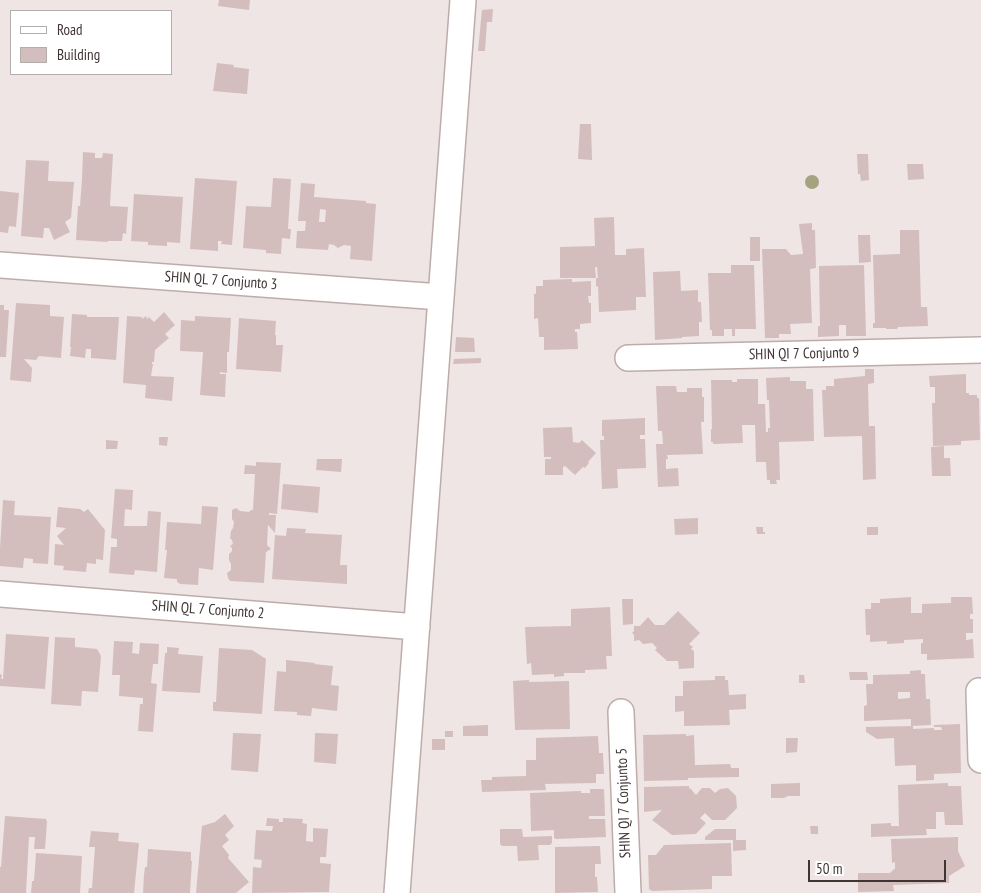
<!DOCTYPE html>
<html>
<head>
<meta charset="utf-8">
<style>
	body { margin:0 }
	#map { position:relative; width:981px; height:893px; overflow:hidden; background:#efe5e4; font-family:"PT Sans Narrow",sans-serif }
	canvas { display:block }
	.legend { position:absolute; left:10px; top:10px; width:162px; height:65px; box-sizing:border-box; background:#fff; border:1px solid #b3aeae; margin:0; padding:6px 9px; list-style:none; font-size:15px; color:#413534 }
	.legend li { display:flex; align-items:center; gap:10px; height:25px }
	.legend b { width:25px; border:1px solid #b3aeae }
	.scale { position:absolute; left:808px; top:860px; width:138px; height:22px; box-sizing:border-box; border:2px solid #413534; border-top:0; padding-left:6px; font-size:15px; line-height:18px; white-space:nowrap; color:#413534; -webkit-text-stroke:4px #fff; paint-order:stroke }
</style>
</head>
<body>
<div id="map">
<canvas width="981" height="893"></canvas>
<ul class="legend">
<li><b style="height:6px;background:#fff"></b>Road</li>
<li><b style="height:14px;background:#d3bebd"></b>Building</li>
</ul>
<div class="scale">50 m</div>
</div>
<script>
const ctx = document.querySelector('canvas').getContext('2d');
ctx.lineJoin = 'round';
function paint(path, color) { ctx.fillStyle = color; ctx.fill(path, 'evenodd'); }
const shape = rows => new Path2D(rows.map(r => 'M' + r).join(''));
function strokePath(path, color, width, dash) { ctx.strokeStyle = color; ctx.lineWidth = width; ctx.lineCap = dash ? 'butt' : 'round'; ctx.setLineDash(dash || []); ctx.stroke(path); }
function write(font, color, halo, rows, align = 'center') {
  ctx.font = font + ' "PT Sans Narrow",sans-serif'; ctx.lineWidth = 4; ctx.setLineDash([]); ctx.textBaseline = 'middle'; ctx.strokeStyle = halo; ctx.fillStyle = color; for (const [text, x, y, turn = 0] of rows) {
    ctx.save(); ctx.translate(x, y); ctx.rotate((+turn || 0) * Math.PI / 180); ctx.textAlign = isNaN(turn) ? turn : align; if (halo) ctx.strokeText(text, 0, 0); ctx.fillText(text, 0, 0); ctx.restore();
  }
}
paint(shape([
	[219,0,250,0,249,10,218,6],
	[493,9,492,22,487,22,485,51,478,51,482,10],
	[217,63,234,65,233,67,249,69,247,94,213,91],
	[580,124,591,124,592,160,578,159],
	[83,152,95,153,95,158,102,158,103,153,113,154,110,206,128,207,126,234,123,233,122,241,108,241,107,242,76,240,78,206,80,206,82,179],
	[857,154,868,154,869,180,861,181,860,174,858,174],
	[26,160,49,161,48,181,74,182,71,218,65,222,70,232,54,240,49,228,44,228,43,238,21,236],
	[907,164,923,164,924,179,908,180],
	[195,178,237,181,232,245,221,244,222,241,218,241,218,251,190,249],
	[273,178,291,179,288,229,291,229,290,239,282,238,281,254,266,253,266,250,243,248,246,206,271,207],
	[301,183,315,184,314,197,366,201,366,203,376,204,372,261,350,259,351,246,344,245,338,248,334,245,329,244,328,250,296,248,297,231,305,231,306,221,298,221],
	[320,209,326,210,325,222,319,222],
	[0,191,19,193,16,227,9,226,8,233,0,232],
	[134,194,183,197,180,243,167,242,167,246,148,245,148,242,131,241],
	[614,217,615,255,626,255,626,249,644,248,646,297,636,297,636,310,599,312,598,286,596,287,596,278,598,278,597,267,595,267,596,278,560,278,560,247,595,246,594,218],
	[812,223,812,230,815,230,816,268,810,269,812,323,790,324,791,334,779,334,779,338,765,338,762,249,786,249,791,255,803,254,799,224],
	[900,230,919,230,921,307,927,307,928,326,898,327,897,329,886,329,886,328,873,328,873,323,875,323,873,255,900,254],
	[858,235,870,235,871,262,859,263],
	[750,237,760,237,760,261,750,261],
	[731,265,754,265,756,329,735,329,735,336,732,336,732,329,724,329,724,336,712,336,712,330,710,330,708,273,731,273],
	[864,265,866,336,846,336,846,325,839,325,839,336,818,337,818,326,820,326,819,266],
	[680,271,681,291,698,290,698,302,701,302,702,322,699,322,699,336,682,337,682,338,655,340,653,272],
	[572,279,572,282,591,281,591,296,588,296,589,303,591,303,591,323,580,324,580,329,575,329,575,332,577,332,578,349,544,350,544,337,539,337,538,318,534,319,534,294,536,294,536,286,543,286,543,280],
	[16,303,50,305,50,316,64,317,61,358,39,356,36,360,24,359,32,368,31,382,10,380],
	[0,305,4,305,4,310,9,310,6,357,0,357],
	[164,312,175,325,165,334,169,338,155,350,154,362,152,362,152,364,153,364,151,376,174,377,172,401,145,398,146,385,123,383,127,316,142,317,142,319,146,316,147,319,149,317,154,322],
	[72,314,87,315,87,317,119,317,116,360,91,358,91,349,86,349,85,358,70,356,71,347,70,347],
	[195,316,231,318,229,352,227,352,227,373,220,372,220,374,226,374,225,397,200,395,203,352,180,351,181,320,195,321],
	[239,318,276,321,275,335,276,335,276,345,283,345,281,372,236,369],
	[456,337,474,338,475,352,455,352],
	[481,358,481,363,453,364,454,359],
	[865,369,874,369,874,383,868,384,869,426,875,426,876,479,863,480,862,436,824,437,822,390,826,390,826,386,834,386,834,379,865,376],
	[966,374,966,393,969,393,969,395,977,395,977,398,979,398,980,440,961,441,961,445,933,446,932,403,935,403,935,387,930,387,929,376],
	[790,377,790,381,806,381,806,389,813,389,814,441,779,442,780,480,776,480,777,484,770,484,770,480,767,480,766,462,756,462,755,425,742,425,743,443,713,444,713,442,711,442,711,429,712,429,711,380,732,380,732,382,737,382,737,379,758,379,758,404,765,404,766,432,768,432,768,428,770,428,769,400,767,400,766,378],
	[656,386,676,386,677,392,687,392,687,388,702,388,702,397,704,397,704,422,701,422,703,454,667,455,668,459,666,459,666,469,678,468,679,486,658,487,656,444,663,444,662,431,658,431],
	[645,418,645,435,640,435,640,439,645,439,646,468,617,469,618,488,602,489,600,440,604,440,604,436,602,436,602,420],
	[572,427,573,442,579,443,582,440,596,453,588,462,589,463,585,468,583,467,575,475,565,466,563,467,563,475,545,475,545,459,551,459,551,457,544,457,543,428],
	[159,437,168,437,167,446,159,445],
	[106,440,118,441,117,449,106,449],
	[944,446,944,458,950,458,951,476,932,476,931,447],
	[317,459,342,459,341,472,316,470],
	[256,462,281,463,277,514,269,513,269,515,276,515,275,533,268,525,267,545,271,549,266,552,264,583,230,581,228,578,227,573,231,570,231,564,229,560,229,554,232,551,232,548,230,546,233,544,232,540,230,538,231,531,233,528,234,522,232,519,232,510,236,508,240,511,249,512,251,510,253,510,255,474,244,474,245,465,256,466],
	[283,484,320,487,318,513,281,509],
	[115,489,133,490,132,510,125,509,124,526,147,526,148,511,161,512,157,572,135,570,134,575,109,573,111,547,117,547,117,539,111,538],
	[3,500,15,501,14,515,51,517,48,564,33,563,33,559,24,558,23,568,0,566,0,548],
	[202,506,218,507,213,570,199,568,198,585,180,584,177,582,177,579,164,578,167,550,165,550,167,522,201,524],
	[58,507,80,509,84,512,88,509,105,530,103,560,96,559,96,564,87,563,86,572,63,570,64,566,54,565,55,544,64,545,57,536,66,528,56,527],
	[698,518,698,534,675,535,674,519],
	[756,527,763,527,763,532,765,532,765,534,757,534],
	[867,527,878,527,878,535,867,535],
	[287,528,306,529,305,533,342,535,340,565,347,565,347,584,272,579,275,535,286,536],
	[911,597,911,613,922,613,922,604,951,603,951,597,972,597,973,614,970,614,970,619,973,619,973,633,966,633,966,640,973,639,974,658,927,660,927,654,921,654,921,643,923,643,923,639,904,640,904,643,887,644,887,641,870,642,870,635,866,635,865,609,871,609,871,603,880,603,880,599],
	[622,599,633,599,633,624,623,625],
	[610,607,612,656,606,656,607,669,585,670,585,673,564,673,564,676,554,677,554,674,532,675,531,663,527,664,525,627,571,626,571,609],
	[678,611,700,633,689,644,693,647,691,649,694,651,694,668,679,669,678,661,667,661,655,650,657,648,652,643,643,644,639,640,634,641,634,635,632,633,634,631,634,626,640,626,648,617,655,625,664,625],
	[6,634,49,637,45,689,0,686,0,674,2,675,1,679,3,679],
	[55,637,75,638,75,647,97,649,101,656,98,692,82,691,81,706,51,704],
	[114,641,133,642,132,653,139,654,140,643,159,644,158,664,153,664,151,683,157,684,153,732,138,731,140,704,143,704,143,698,119,696,120,675,112,675],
	[167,647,179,648,178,654,203,656,200,693,162,691,165,653,167,653],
	[219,648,252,650,266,659,262,714,213,711,213,702,216,702],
	[286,660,315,663,314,664,333,666,331,685,339,686,337,711,312,708,311,716,297,715,297,712,274,711,277,671,286,672],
	[921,670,921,674,925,674,926,699,930,699,931,725,911,726,911,719,864,721,864,706,867,705,866,684,873,684,873,675,910,674,910,671],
	[898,692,910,692,910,698,898,699],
	[849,672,867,672,868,680,850,680],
	[799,675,804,675,805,683,799,683],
	[715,676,725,676,725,680,728,680,729,695,746,694,746,709,729,710,730,725,684,726,684,711,675,712,675,696,683,696,683,681,715,680],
	[529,680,529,682,569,681,570,729,515,730,513,681],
	[960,724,961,773,934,774,934,780,916,781,916,765,895,766,894,738,877,739,866,732,866,727,913,726,913,729,934,728,934,730,942,730,941,727,934,727,934,725],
	[488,725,488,736,463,736,463,726],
	[445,731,453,731,453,737,445,737],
	[233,733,261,734,258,772,231,770],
	[315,733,338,734,336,764,314,762],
	[686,734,686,736,694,735,695,765,730,764,731,768,739,768,739,777,688,778,688,780,644,781,643,735],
	[598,736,599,753,603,753,604,774,596,774,596,783,545,784,546,790,482,792,481,780,492,780,492,777,493,777,526,776,526,760,536,760,536,738],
	[786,738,798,738,797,752,786,753],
	[432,739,445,739,445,750,432,750],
	[800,783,800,796,788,796,784,798,771,798,771,784],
	[948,783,948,786,961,786,963,825,945,825,944,812,936,812,936,829,926,829,927,835,871,837,871,824,891,823,891,826,899,826,898,785],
	[689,786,689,789,690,788,696,795,702,788,710,788,715,793,720,789,728,788,736,796,737,808,725,820,712,820,705,813,700,818,706,823,696,834,672,835,652,820,662,810,644,812,644,787],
	[590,789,604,789,605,816,589,816,589,819,605,819,606,837,556,839,554,838,554,830,531,831,530,793,581,791,581,793,590,793],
	[225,814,234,826,225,835,229,840,222,846,229,855,228,858,249,882,236,893,196,893,202,826,215,822],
	[5,816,46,819,47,822,45,849,34,849,35,837,29,837,26,893,0,893,0,867,1,867],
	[267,818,279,819,279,822,283,822,283,818,303,819,302,823,307,824,306,841,313,842,313,828,328,829,326,857,320,857,320,863,331,864,329,892,252,893,253,867,261,868,262,860,254,859,256,830,272,831,273,826,266,826],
	[810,826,818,826,818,834,811,834],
	[500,829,522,829,523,837,552,836,552,843,550,845,538,845,539,860,518,861,517,846,502,846,500,844],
	[715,829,736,829,736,840,746,840,746,850,733,851,733,840,705,840,705,837],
	[91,831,119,833,118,841,139,843,134,893,88,893,89,888,92,888,95,847,89,847],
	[958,837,958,851,965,866,949,876,949,883,893,885,894,891,858,892,858,873,890,873,894,869,895,869,895,862,892,863,891,839],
	[731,843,732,876,712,876,712,889,652,891,649,889,648,855,656,855,664,845],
	[600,846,601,864,595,864,595,877,597,877,598,892,555,893,555,847],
	[148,849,191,852,191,861,192,861,190,893,143,893,144,875,145,867,147,867],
	[36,853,82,856,80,893,31,893,32,881,34,881]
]), '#d3bebd');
const minor = shape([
	[0,265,441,297],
	[628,358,981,350],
	[0,594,417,627],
	[979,691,981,760],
	[621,712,628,893],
	[397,893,463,0]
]);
strokePath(minor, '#bdacaa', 28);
strokePath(minor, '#fff', 25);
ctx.fillStyle = '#a5a280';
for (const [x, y] of [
	[812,182]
]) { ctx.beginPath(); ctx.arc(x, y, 7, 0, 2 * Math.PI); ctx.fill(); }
write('15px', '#413534', '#fff', [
	["SHIN QL 7 Conjunto 3",221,281,4],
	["SHIN QI 7 Conjunto 9",804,354,-1],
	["SHIN QL 7 Conjunto 2",208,610,4],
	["SHIN QI 7 Conjunto 5",624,803,-92]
]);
</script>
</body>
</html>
